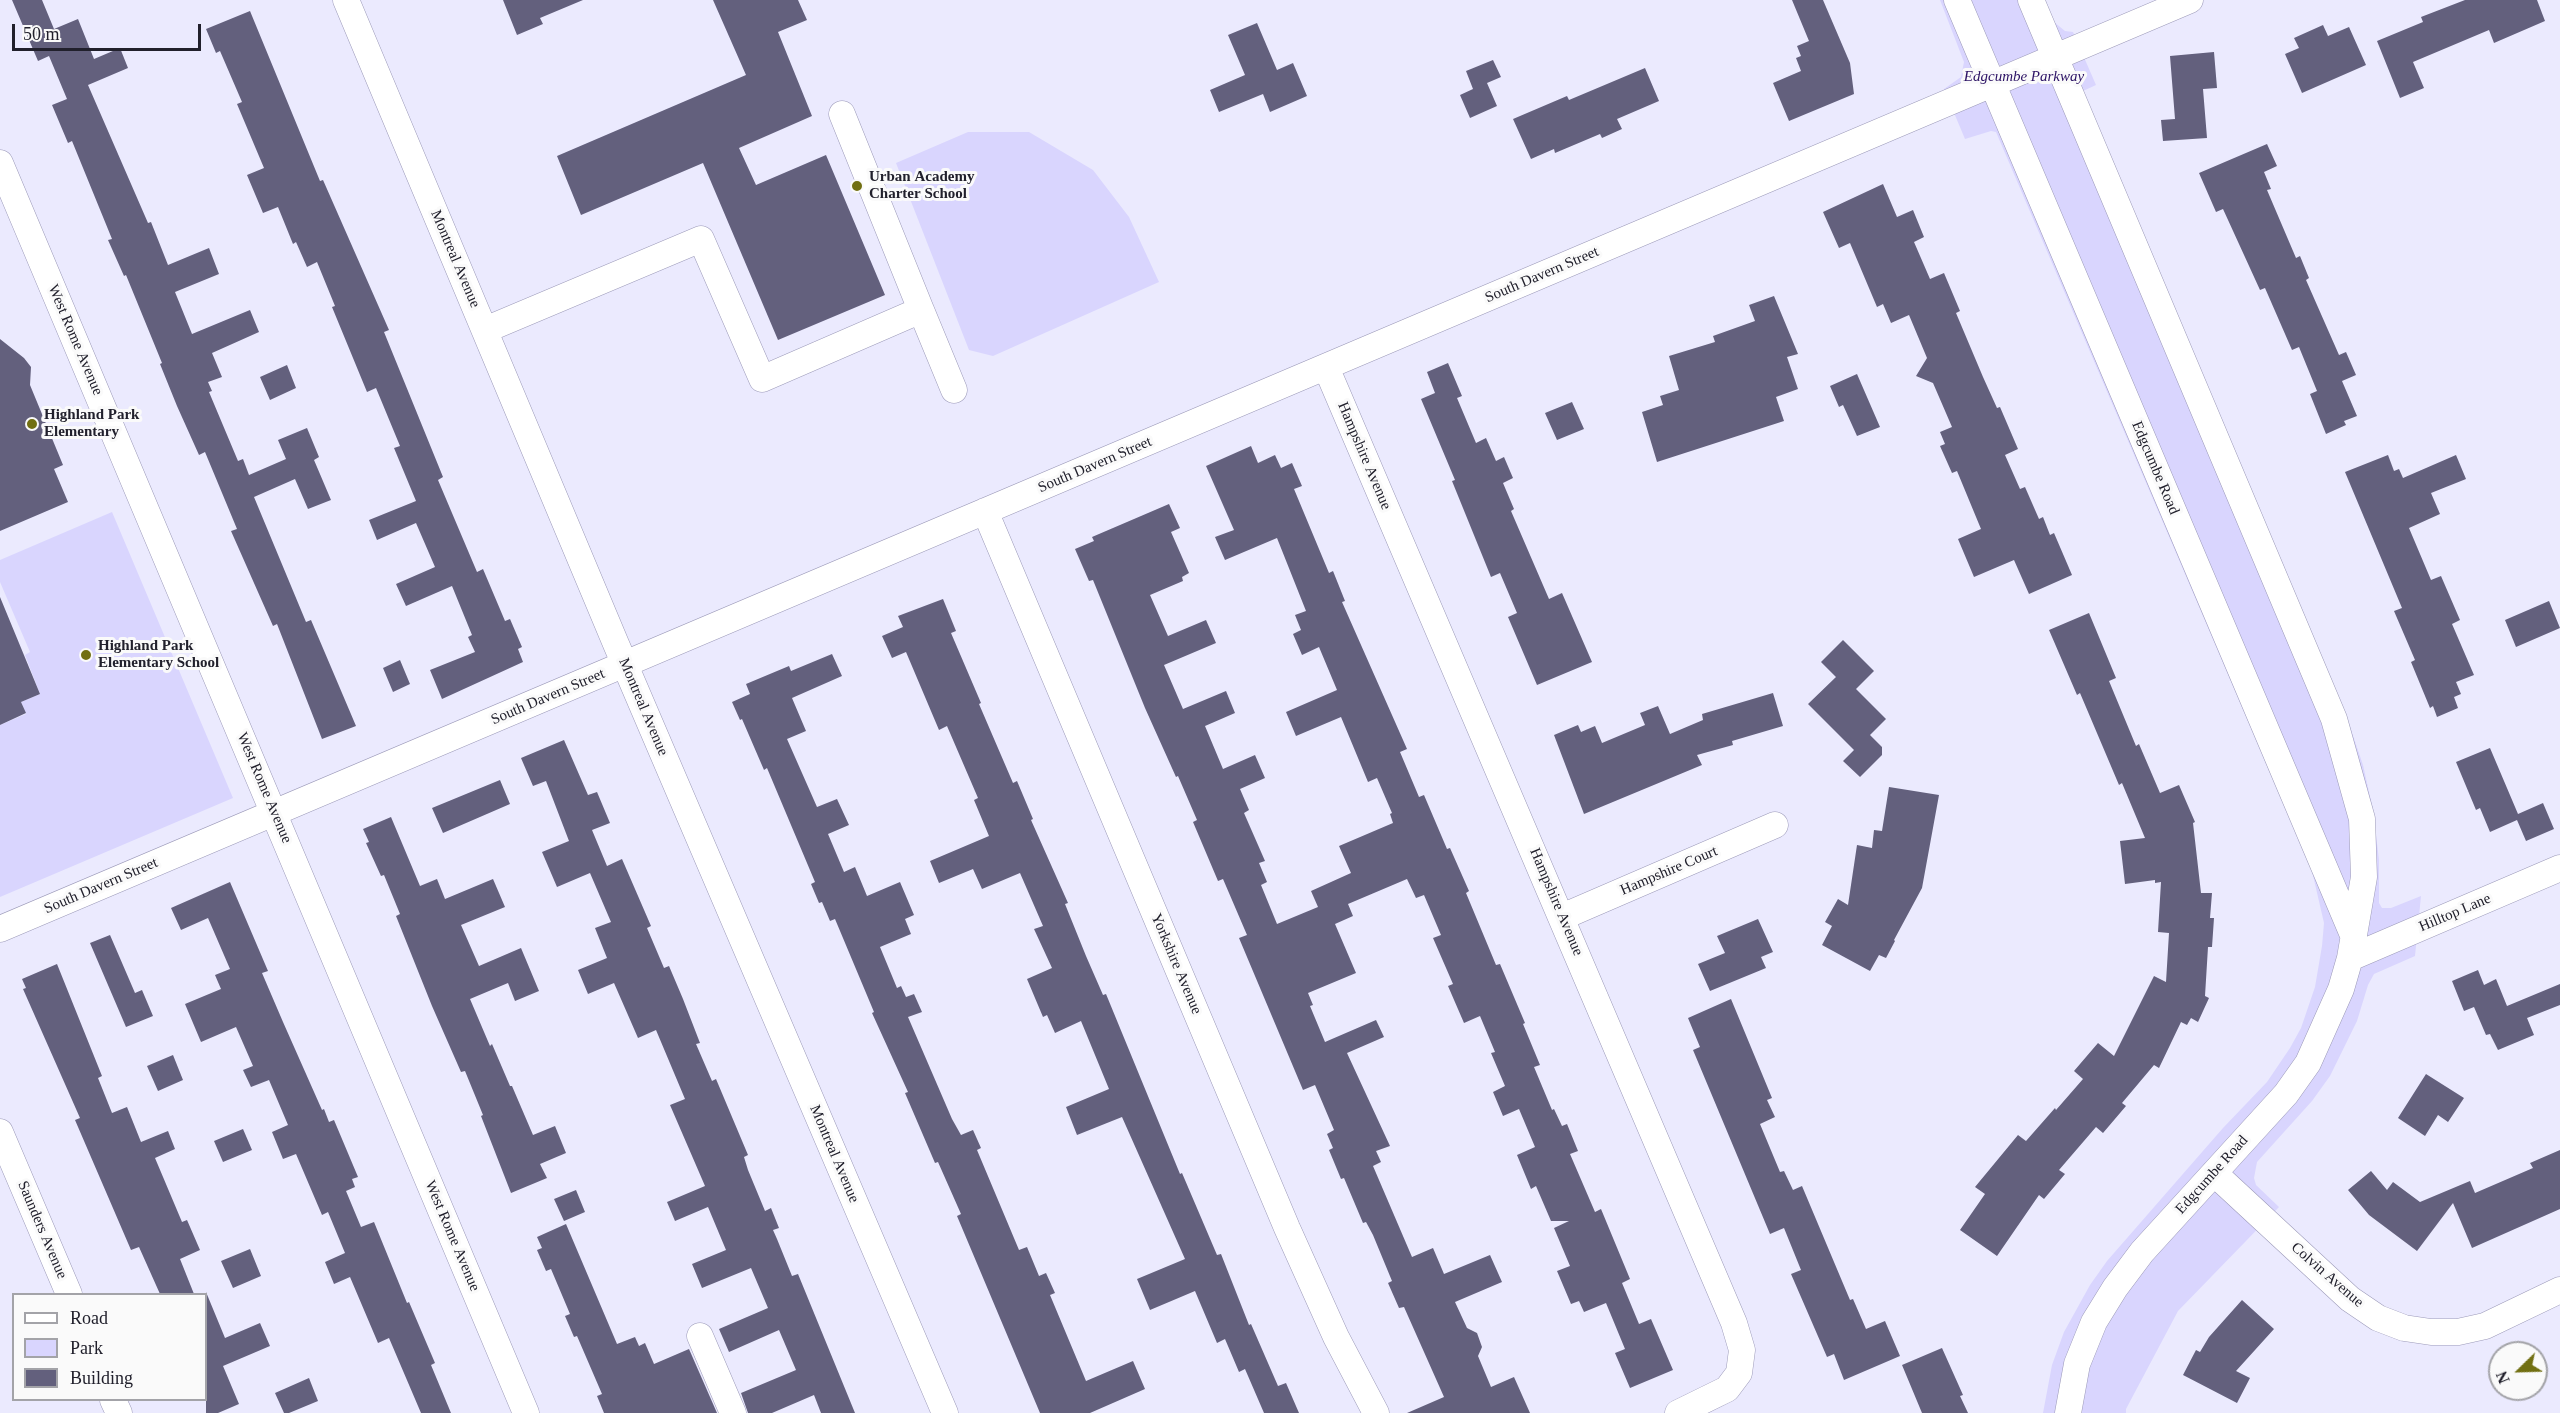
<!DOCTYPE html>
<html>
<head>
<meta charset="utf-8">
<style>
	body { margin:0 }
	#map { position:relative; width:2560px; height:1413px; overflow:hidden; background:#ebeafe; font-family:"Times New Roman",serif }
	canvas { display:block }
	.legend { position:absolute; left:12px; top:1293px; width:195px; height:108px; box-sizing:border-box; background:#fafafa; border:2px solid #a3a3a8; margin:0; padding:8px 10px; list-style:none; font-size:18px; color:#21202c }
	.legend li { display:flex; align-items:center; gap:12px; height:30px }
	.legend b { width:30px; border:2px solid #a3a3a8 }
	.north { position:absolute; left:2488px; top:1341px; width:60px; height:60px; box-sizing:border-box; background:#fafafa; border:2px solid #a3a3a8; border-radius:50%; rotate:247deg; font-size:16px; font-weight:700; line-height:24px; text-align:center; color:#21202c }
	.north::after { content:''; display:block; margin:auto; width:21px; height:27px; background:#716f12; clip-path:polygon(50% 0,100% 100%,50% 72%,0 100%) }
	.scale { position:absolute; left:12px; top:24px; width:189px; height:27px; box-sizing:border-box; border:3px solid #21202c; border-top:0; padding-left:8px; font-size:18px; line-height:21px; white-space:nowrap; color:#21202c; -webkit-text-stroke:4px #fafafa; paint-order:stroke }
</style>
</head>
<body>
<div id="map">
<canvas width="2560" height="1413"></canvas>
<ul class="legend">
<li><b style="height:8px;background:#fff"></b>Road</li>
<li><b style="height:16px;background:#d9d5fe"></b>Park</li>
<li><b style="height:16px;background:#63607d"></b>Building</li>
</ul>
<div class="north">N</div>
<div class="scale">50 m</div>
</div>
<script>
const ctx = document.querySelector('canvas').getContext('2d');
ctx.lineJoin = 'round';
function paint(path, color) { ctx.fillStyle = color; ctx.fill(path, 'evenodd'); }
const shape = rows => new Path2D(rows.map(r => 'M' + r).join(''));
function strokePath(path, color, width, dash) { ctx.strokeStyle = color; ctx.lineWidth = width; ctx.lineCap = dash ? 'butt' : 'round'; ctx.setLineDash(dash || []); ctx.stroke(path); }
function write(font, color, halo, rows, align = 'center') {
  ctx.font = font + ' "Times New Roman",serif'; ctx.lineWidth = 6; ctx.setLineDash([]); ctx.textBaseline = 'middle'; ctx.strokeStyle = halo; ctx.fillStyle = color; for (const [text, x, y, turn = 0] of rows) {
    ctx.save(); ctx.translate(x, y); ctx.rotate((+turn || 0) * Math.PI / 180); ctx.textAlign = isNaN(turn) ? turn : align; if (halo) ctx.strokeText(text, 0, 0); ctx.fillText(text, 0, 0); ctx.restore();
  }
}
paint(shape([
	[1940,0,2044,0,2054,22,2065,31,2073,32,2096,85,2083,91,2346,715,2363,765,2373,810,2379,860,2379,903,2382,908,2391,908,2421,896,2415,956,2374,974,2368,985,2357,1021,2330,1076,2312,1101,2257,1162,2254,1178,2256,1185,2279,1207,2178,1311,2126,1409,2126,1413,2043,1413,2052,1365,2064,1332,2090,1285,2107,1261,2223,1128,2267,1082,2290,1048,2301,1028,2315,987,2322,946,2324,923,2312,871,1996,132,1991,131,1965,139,1944,89,1961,77,1964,62],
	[968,132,1029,132,1093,170,1129,217,1159,282,993,356,969,350,896,163],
	[112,512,233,798,0,897,0,725,26,714,21,702,40,694,25,655,30,652,0,582,0,560]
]), '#d9d5fe');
paint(shape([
	[12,0,42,0,54,29,78,19,94,59,120,48,128,68,88,85,148,223,151,222,168,265,209,248,219,274,175,292,192,334,250,310,259,332,212,353,222,377,208,382,212,391,209,392,238,461,243,459,249,475,286,459,278,440,307,428,319,457,314,460,331,500,308,509,295,479,254,497,306,622,311,620,356,726,322,739,277,624,273,626,231,531,237,529,205,452,199,455,177,406,160,364,162,363,126,275,124,276,108,240,112,239,72,141,68,143,52,105,67,99,49,56,38,61],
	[503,0,583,0,540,18,543,24,517,35],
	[713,0,798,0,807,20,778,32,812,116,739,148,756,185,826,155,885,295,778,340,703,163,581,215,557,156,746,75],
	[1792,0,1823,0,1850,63,1854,94,1789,121,1773,83,1801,71,1796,58,1801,56,1797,46,1809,41],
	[2465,0,2537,0,2545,21,2494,43,2489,30,2413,62,2424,88,2400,98,2377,41,2423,22,2421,17],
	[250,11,320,181,323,180,389,330,384,332,443,477,438,480,477,572,483,569,505,621,510,619,522,647,518,649,523,662,442,699,430,670,475,652,468,637,472,635,452,586,406,606,396,584,435,567,416,523,377,540,369,520,416,501,394,448,400,446,376,388,367,392,332,307,335,306,317,262,307,267,296,242,293,244,278,207,263,213,247,175,264,168,237,104,242,102,220,51,216,53,206,29],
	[1257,23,1277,70,1293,63,1307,96,1270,112,1263,94,1219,112,1210,90,1245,75,1228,35],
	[2323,25,2328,36,2349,27,2366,65,2302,93,2285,54,2299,48,2294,38],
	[2214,52,2217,88,2203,89,2207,138,2163,141,2161,120,2175,119,2170,56],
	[1493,60,1501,77,1487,83,1497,106,1470,118,1460,95,1473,89,1466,71],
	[1645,68,1659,101,1617,119,1622,129,1602,138,1600,134,1555,153,1554,149,1531,159,1513,119,1567,96,1569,100],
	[2267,144,2277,166,2264,172,2271,189,2267,190,2296,258,2300,256,2309,278,2306,280,2339,355,2346,352,2356,375,2342,381,2357,416,2344,421,2346,425,2326,434,2310,394,2317,391,2299,347,2292,350,2265,288,2260,290,2223,209,2216,212,2199,173],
	[1883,184,1897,217,1913,210,1924,237,1914,242,1930,279,1944,273,1960,311,1956,313,1983,377,1997,408,2000,407,2018,449,2005,455,2020,489,2025,487,2039,519,2043,517,2050,535,2054,533,2072,575,2029,594,2014,560,1974,577,1958,539,1981,529,1957,471,1952,473,1940,446,1945,444,1940,432,1952,427,1933,383,1916,376,1927,358,1909,315,1891,323,1883,304,1877,307,1850,243,1839,248,1823,212],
	[1774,296,1798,354,1787,357,1798,389,1776,397,1784,421,1657,462,1642,412,1663,405,1660,396,1679,390,1669,356,1715,342,1713,336,1755,321,1749,305],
	[0,339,24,358,31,367,30,385,63,465,54,469,68,502,0,531],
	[1448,363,1462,396,1457,398,1476,443,1486,438,1496,461,1504,457,1513,478,1503,483,1514,509,1511,511,1549,599,1562,593,1592,662,1537,685,1508,617,1517,613,1500,573,1491,577,1452,481,1455,480,1421,399,1435,393,1427,372],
	[287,365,296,388,270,400,260,377],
	[1857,374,1880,427,1857,436,1843,405,1839,407,1830,386],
	[1572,402,1584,429,1557,440,1545,413],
	[1251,446,1258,463,1275,455,1281,468,1292,463,1302,486,1294,489,1329,573,1333,571,1345,601,1342,602,1407,749,1400,752,1419,797,1424,795,1447,849,1450,848,1469,891,1466,893,1496,965,1500,964,1525,1023,1523,1024,1540,1065,1534,1067,1552,1110,1554,1109,1562,1126,1567,1124,1578,1151,1570,1154,1595,1212,1601,1209,1630,1279,1622,1283,1639,1324,1651,1319,1673,1370,1630,1388,1615,1353,1625,1349,1606,1303,1584,1312,1579,1301,1571,1304,1557,1271,1570,1266,1554,1228,1569,1221,1551,1221,1536,1186,1531,1189,1517,1155,1535,1147,1519,1109,1503,1116,1493,1092,1505,1086,1491,1053,1495,1052,1480,1016,1464,1023,1448,986,1453,984,1433,938,1441,935,1424,895,1416,898,1407,879,1348,904,1353,916,1335,924,1356,973,1308,993,1313,1005,1310,1006,1325,1042,1376,1020,1384,1037,1347,1053,1390,1146,1376,1151,1381,1162,1373,1166,1412,1257,1433,1248,1444,1274,1490,1255,1502,1282,1455,1302,1467,1328,1477,1333,1482,1347,1478,1356,1491,1387,1514,1377,1530,1413,1407,1413,1444,1397,1404,1307,1399,1308,1388,1283,1392,1281,1373,1235,1366,1222,1363,1223,1344,1178,1341,1179,1329,1150,1333,1148,1327,1134,1334,1130,1315,1085,1303,1090,1239,938,1247,935,1223,879,1218,881,1193,822,1197,820,1178,776,1176,777,1145,708,1093,580,1089,581,1075,549,1094,541,1092,537,1169,504,1180,528,1171,532,1189,573,1182,577,1183,581,1150,595,1168,636,1206,620,1216,643,1164,665,1183,709,1226,691,1235,713,1205,726,1223,769,1255,755,1265,778,1240,789,1249,810,1244,813,1265,861,1259,863,1267,882,1261,885,1277,924,1318,907,1311,891,1351,873,1339,846,1393,823,1390,814,1392,813,1377,778,1368,782,1341,717,1296,736,1286,712,1337,690,1319,647,1302,655,1293,634,1301,630,1295,615,1306,611,1277,538,1225,560,1215,537,1234,530,1206,466],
	[2388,455,2394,471,2399,469,2403,478,2456,455,2466,479,2431,493,2440,514,2409,528,2431,580,2441,576,2460,620,2452,624,2474,675,2456,682,2461,694,2454,697,2458,708,2437,717,2433,706,2430,708,2411,662,2415,660,2394,611,2402,608,2345,472],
	[0,597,40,694,21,702,26,713,0,725],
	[943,599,956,631,951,633,981,703,979,704,1013,783,1017,781,1033,819,1031,820,1068,903,1065,904,1086,956,1103,995,1106,994,1180,1174,1182,1173,1217,1255,1221,1254,1249,1325,1251,1324,1278,1386,1286,1383,1299,1413,1264,1413,1245,1369,1239,1372,1225,1339,1217,1343,1195,1291,1150,1310,1137,1279,1185,1259,1122,1117,1077,1135,1066,1107,1109,1089,1081,1021,1055,1033,1047,1015,1043,1017,1027,979,1052,968,1034,929,1043,926,1020,873,982,889,973,869,939,883,930,861,989,836,974,800,978,798,947,726,939,730,906,652,892,658,882,636,903,627,898,616],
	[2549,601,2560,628,2516,647,2505,620],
	[2089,613,2116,678,2109,681,2136,746,2139,744,2160,793,2179,785,2195,822,2193,823,2201,893,2212,893,2210,918,2214,918,2212,947,2208,947,2205,996,2209,998,2198,1022,2191,1018,2187,1025,2181,1022,2159,1068,2154,1065,2122,1103,2126,1106,2103,1133,2096,1127,2059,1170,2065,1174,2044,1199,2039,1195,1997,1256,1960,1230,1985,1194,1975,1187,2018,1135,2026,1141,2055,1108,2056,1110,2083,1079,2074,1071,2098,1043,2114,1056,2154,976,2166,982,2169,933,2158,932,2161,882,2155,883,2155,880,2125,884,2120,841,2145,838,2122,783,2119,785,2080,693,2077,695,2049,630],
	[1843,640,1874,671,1856,689,1886,719,1870,735,1882,747,1882,755,1860,777,1843,761,1854,750,1808,704,1836,677,1821,662],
	[832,654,842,676,792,698,806,731,787,739,817,807,837,799,849,825,828,834,844,872,855,867,867,896,900,882,914,915,905,919,911,934,880,947,897,988,901,986,906,997,914,994,922,1012,908,1017,952,1119,961,1135,973,1130,981,1148,977,1150,1019,1250,1027,1247,1039,1276,1046,1273,1055,1293,1050,1295,1086,1381,1133,1361,1145,1389,1090,1413,1040,1413,957,1216,961,1214,938,1162,935,1163,905,1093,908,1092,872,1013,874,1012,835,919,830,921,822,902,819,903,811,884,815,882,767,768,764,770,742,719,740,720,732,702,750,694,746,684,789,666,791,671],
	[400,660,410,684,393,692,383,668],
	[1773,693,1783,726,1732,741,1733,745,1697,755,1702,765,1584,814,1554,735,1578,725,1581,732,1595,726,1602,743,1645,725,1640,713,1658,706,1670,734,1703,720,1702,714],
	[564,740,588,795,597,792,610,823,592,830,607,866,622,859,651,926,647,928,664,968,669,966,683,999,700,1043,696,1044,712,1081,716,1079,748,1155,744,1157,748,1170,765,1211,771,1208,779,1228,773,1230,777,1239,792,1276,798,1274,855,1413,821,1413,814,1395,772,1413,748,1413,741,1393,796,1370,779,1330,729,1352,719,1329,768,1308,751,1268,702,1288,692,1264,726,1250,708,1207,675,1221,667,1202,705,1186,670,1105,685,1099,656,1030,638,1038,614,983,588,994,578,970,607,958,595,928,611,922,590,873,557,887,542,852,569,841,546,781,533,786,521,758],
	[2490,748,2518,814,2543,803,2554,829,2526,841,2517,820,2490,832,2480,808,2476,810,2456,762],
	[500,780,510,804,443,833,432,808],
	[1889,787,1939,795,1922,888,1894,940,1895,941,1886,958,1879,955,1870,971,1822,945,1832,926,1825,922,1838,899,1848,905,1857,845,1872,848,1874,830,1882,831],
	[391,817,420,886,437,879,445,899,493,879,505,907,461,925,479,966,521,948,539,991,515,1001,508,983,470,999,490,1046,492,1044,510,1086,512,1086,533,1135,555,1126,566,1153,540,1164,547,1178,511,1193,481,1116,483,1115,465,1071,461,1072,432,1006,396,916,400,914,384,875,381,876,366,843,369,842,363,829],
	[230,882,268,971,262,973,283,1022,322,1110,324,1109,329,1122,334,1120,358,1177,352,1179,355,1187,346,1191,361,1227,374,1222,407,1303,409,1302,435,1363,431,1365,451,1413,421,1413,389,1338,378,1343,350,1277,334,1284,325,1262,345,1253,328,1212,322,1215,296,1154,283,1159,272,1132,288,1125,269,1080,251,1087,243,1070,253,1066,236,1027,201,1042,185,1004,221,989,215,975,230,969,208,918,181,930,171,908],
	[1758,919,1773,952,1761,957,1766,968,1710,991,1698,964,1725,953,1717,936],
	[110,935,135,993,142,990,153,1016,126,1027,90,943],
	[57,964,102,1076,98,1078,112,1113,127,1107,141,1142,168,1131,175,1149,155,1158,182,1222,187,1220,200,1250,180,1259,194,1294,160,1294,139,1247,131,1250,75,1120,80,1118,23,989,26,988,22,979],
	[2478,970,2484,985,2496,979,2507,1006,2560,984,2560,1005,2527,1018,2534,1035,2498,1050,2490,1034,2486,1035,2474,1007,2464,1011,2452,981],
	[1731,999,1772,1098,1767,1100,1775,1117,1760,1124,1780,1172,1784,1171,1793,1190,1802,1186,1850,1300,1853,1299,1866,1329,1885,1321,1900,1356,1844,1380,1834,1354,1827,1357,1791,1274,1801,1270,1784,1228,1770,1234,1693,1050,1700,1047,1688,1018],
	[173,1055,183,1080,158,1091,147,1066],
	[2426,1074,2464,1098,2448,1122,2438,1115,2425,1136,2398,1118],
	[243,1129,252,1150,223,1162,214,1141],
	[2560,1150,2560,1209,2472,1248,2453,1203,2417,1251,2369,1215,2348,1190,2371,1171,2387,1190,2393,1182,2420,1202,2470,1181,2475,1193,2533,1168,2530,1163],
	[576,1190,585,1212,564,1221,554,1199],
	[566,1224,617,1344,635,1337,639,1346,645,1343,654,1364,689,1349,717,1413,604,1413,597,1396,602,1394,577,1336,574,1337,565,1316,570,1314,551,1269,546,1271,537,1250,542,1248,537,1237],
	[250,1249,261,1276,233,1288,221,1261],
	[206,1292,225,1338,260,1323,270,1346,223,1366,239,1404,218,1413,206,1413],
	[2242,1300,2274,1329,2236,1371,2250,1378,2237,1403,2183,1375,2196,1350,2200,1352,2209,1337],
	[1942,1348,1963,1395,1960,1396,1968,1413,1922,1413,1902,1365],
	[309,1378,318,1401,289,1413,284,1413,275,1393]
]), '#63607d');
const minor = shape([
	[346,0,616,644,945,1413],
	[1957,0,2353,935],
	[2031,0,2334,719,2362,819,2364,877,2350,958,2341,989,2308,1063,2286,1094,2142,1252,2115,1288,2094,1322,2077,1364,2068,1413],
	[0,163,526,1413],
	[921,310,954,390],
	[485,330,701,239,762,379,921,310,842,114],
	[1326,367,1734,1323,1742,1350,1739,1373,1727,1389,1678,1413],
	[985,511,1287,1228,1336,1337,1376,1413],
	[1562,917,1775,825],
	[0,929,2190,0],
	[2350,958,2560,868],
	[0,1132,69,1294],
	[2214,1173,2350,1299,2378,1318,2404,1328,2431,1332,2458,1332,2485,1326,2560,1290],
	[700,1336,733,1413],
	[113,1400,119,1413]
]);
strokePath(minor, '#9c9ab9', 27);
strokePath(minor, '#fff', 26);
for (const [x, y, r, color] of [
	[857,186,6,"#716f12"],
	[32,424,6,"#716f12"],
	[86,655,6,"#716f12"]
]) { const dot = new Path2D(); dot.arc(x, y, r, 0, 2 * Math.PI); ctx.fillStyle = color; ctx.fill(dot); strokePath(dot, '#fafafa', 2); }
write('italic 15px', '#2b1164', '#fafafa', [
	["Edgcumbe Parkway",2024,77]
]);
write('bold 15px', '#21202c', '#fafafa', [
	["Urban Academy",869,177],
	["Charter School",869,194],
	["Highland Park",44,415],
	["Elementary",44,432],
	["Highland Park",98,646],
	["Elementary School",98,663]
], 'left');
write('15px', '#21202c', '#fafafa', [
	["Montreal Avenue",455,259,67],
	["South Davern Street",1542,275,-23],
	["West Rome Avenue",75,340,67],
	["Hampshire Avenue",1364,456,67],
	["South Davern Street",1095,465,-23],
	["Edgcumbe Road",2155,468,67],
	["South Davern Street",548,697,-23],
	["Montreal Avenue",643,707,67],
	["West Rome Avenue",264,788,67],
	["Hampshire Court",1669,871,-23],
	["South Davern Street",101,886,-23],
	["Hampshire Avenue",1556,902,67],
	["Hilltop Lane",2455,913,-23],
	["Yorkshire Avenue",1176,964,67],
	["Montreal Avenue",834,1154,67],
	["Edgcumbe Road",2212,1175,-48],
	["Saunders Avenue",42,1230,67],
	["West Rome Avenue",452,1236,67],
	["Colvin Avenue",2327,1275,41]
]);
</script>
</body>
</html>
